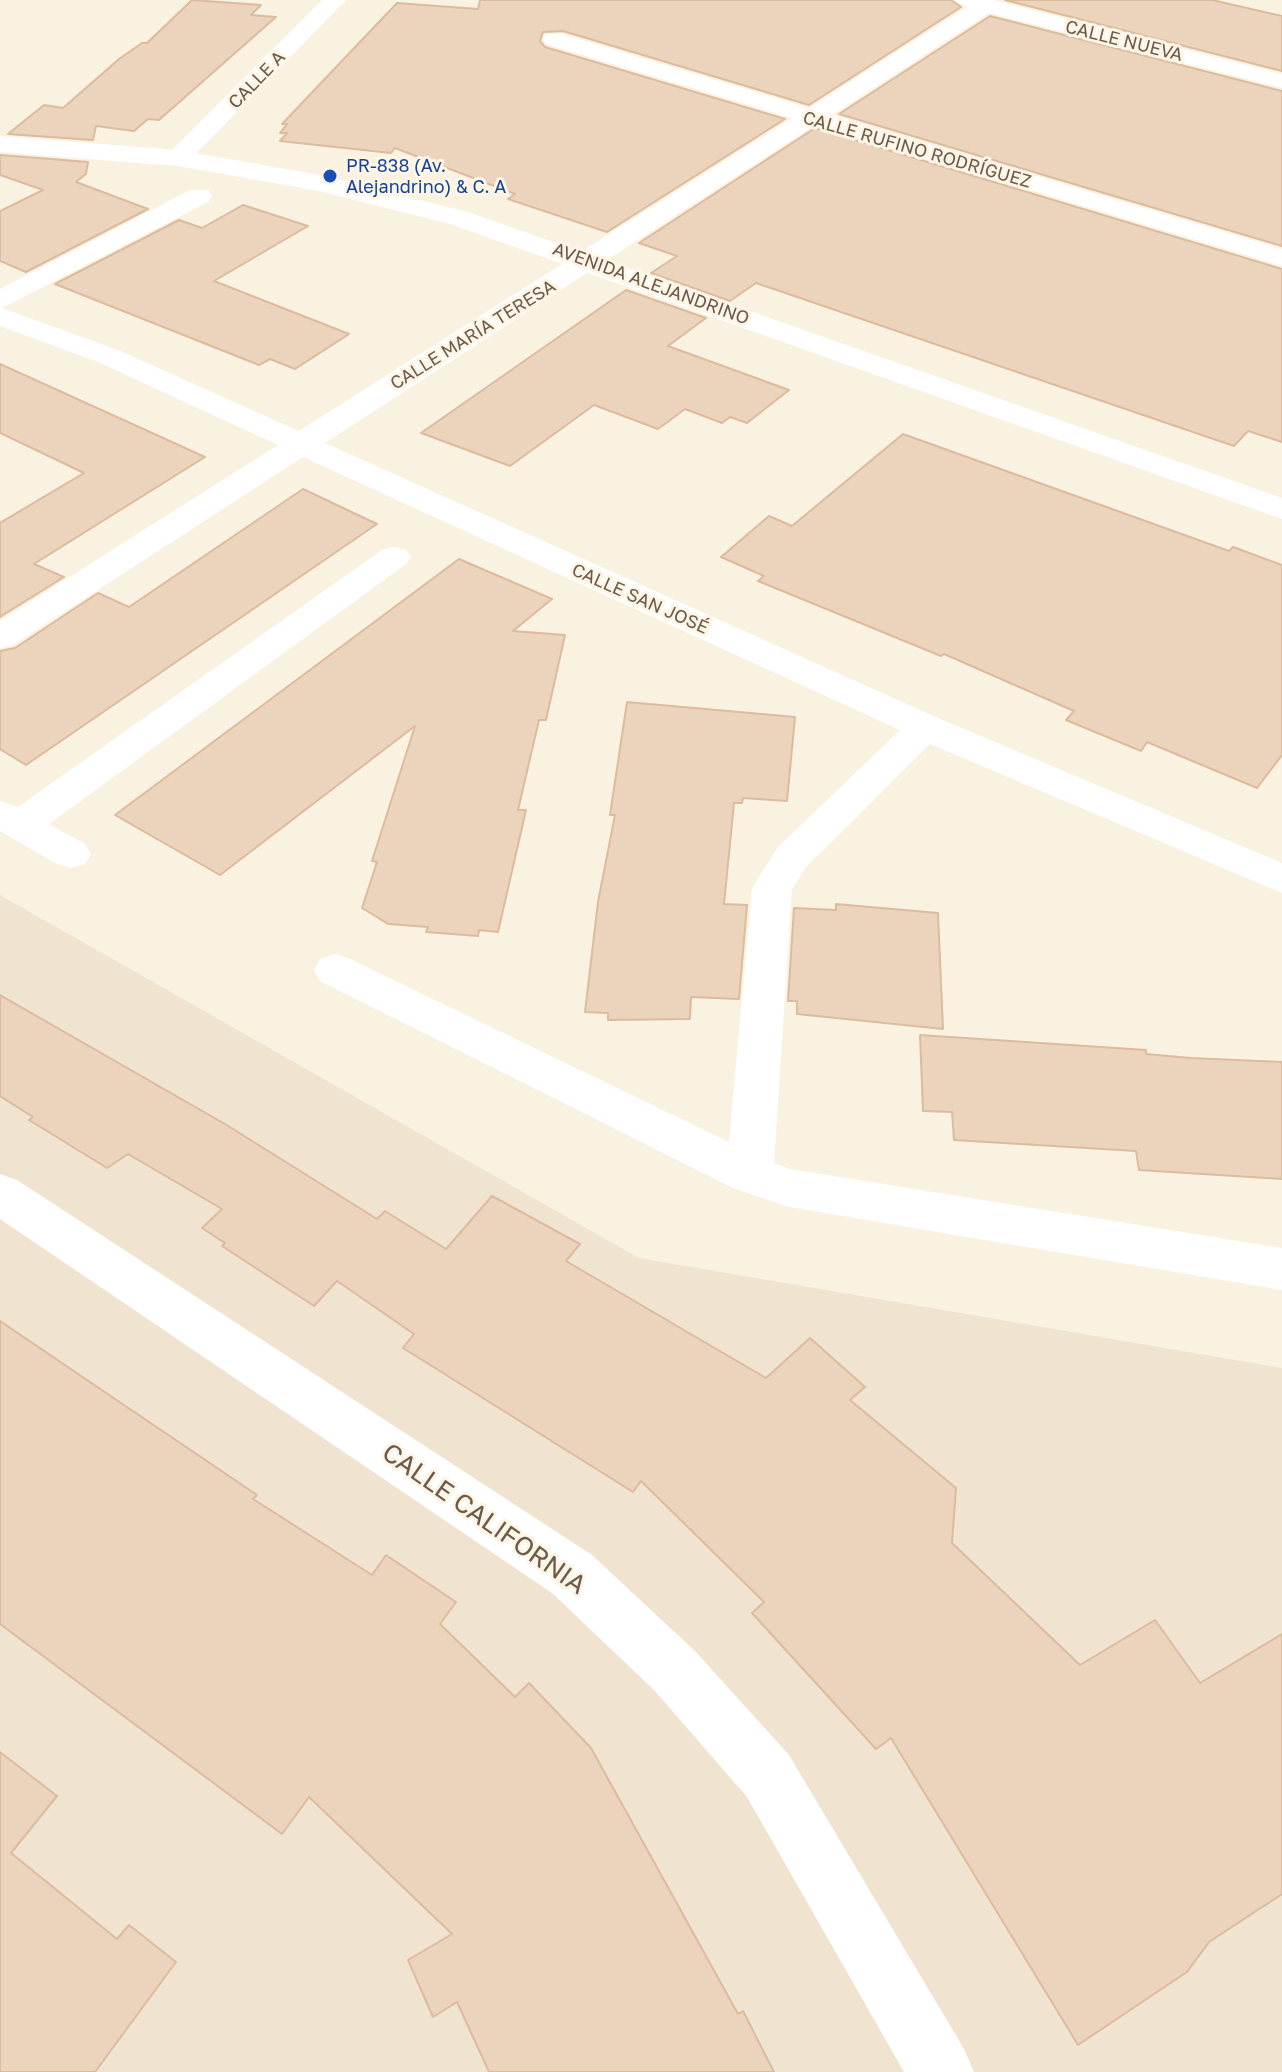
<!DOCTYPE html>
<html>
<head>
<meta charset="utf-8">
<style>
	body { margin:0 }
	canvas { display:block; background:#f9f2e1 }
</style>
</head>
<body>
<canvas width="1282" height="2072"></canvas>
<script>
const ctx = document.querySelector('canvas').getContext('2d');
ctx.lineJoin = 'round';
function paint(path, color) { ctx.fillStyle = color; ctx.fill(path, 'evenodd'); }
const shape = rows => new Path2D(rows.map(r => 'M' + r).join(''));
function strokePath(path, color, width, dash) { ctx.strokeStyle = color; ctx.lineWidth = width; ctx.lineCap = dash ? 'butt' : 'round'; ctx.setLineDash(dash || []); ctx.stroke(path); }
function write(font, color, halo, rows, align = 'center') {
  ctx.font = font + ' "Golos Text",sans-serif'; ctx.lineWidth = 6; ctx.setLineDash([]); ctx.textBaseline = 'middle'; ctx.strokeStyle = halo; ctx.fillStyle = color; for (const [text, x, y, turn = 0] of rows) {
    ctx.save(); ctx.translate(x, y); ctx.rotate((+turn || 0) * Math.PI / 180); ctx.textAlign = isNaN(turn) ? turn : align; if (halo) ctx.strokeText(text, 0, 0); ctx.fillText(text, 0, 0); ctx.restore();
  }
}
paint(shape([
	[0,895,639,1258,1282,1368,1282,2072,0,2072]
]), '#f0e4d1');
const building = shape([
	[192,0,261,5,251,15,276,17,159,120,148,119,134,131,96,126,93,140,8,134,44,105,63,108,119,59,142,43,147,43,192,0],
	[480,0,951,0,961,7,809,105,563,31,543,32,540,41,545,47,785,119,607,232,508,199,515,194,395,148,391,153,280,141,287,133,280,133,287,124,282,124,397,3,478,9,480,0],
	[1005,0,1212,0,1282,16,1282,71,1005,0],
	[990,16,1282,91,1282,246,839,114,990,16],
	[815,128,1282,269,1282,442,1248,431,1234,446,756,283,730,301,651,273,677,256,639,243,815,128],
	[0,155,88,162,86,174,76,182,148,209,26,272,0,261,0,211,43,190,0,175,0,155],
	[243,205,308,226,214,281,349,334,295,369,270,359,259,365,55,284,179,220,202,228,243,205],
	[626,290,706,318,668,346,789,390,747,423,730,417,722,423,685,409,658,429,594,405,510,466,421,433,626,290],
	[0,364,205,457,34,564,64,577,0,617,0,523,84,473,0,433,0,364],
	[903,434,1229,551,1233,547,1282,565,1282,755,1257,788,1147,742,1141,751,1066,720,1074,711,944,654,941,656,758,581,764,576,721,557,769,516,792,526,903,434],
	[303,489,377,524,26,765,0,749,0,651,15,648,98,593,129,607,303,489],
	[459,559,552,599,513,631,565,635,546,720,539,720,518,810,526,810,498,932,479,930,478,936,426,932,428,927,388,924,362,908,377,862,372,861,415,726,220,875,115,815,459,559],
	[627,702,795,717,787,801,743,798,742,803,734,803,724,904,747,905,739,999,691,997,690,1019,608,1020,608,1013,585,1012,598,902,615,815,610,815,627,702],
	[836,904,938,913,943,1029,797,1014,797,1001,788,1001,794,908,836,910,836,904],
	[0,995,225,1124,377,1219,385,1211,446,1249,492,1196,580,1244,566,1261,766,1378,810,1338,865,1387,850,1400,956,1488,952,1543,1080,1665,1155,1620,1200,1683,1282,1634,1282,1894,1209,1942,1187,1972,1078,2045,891,1738,876,1749,752,1613,764,1602,641,1481,633,1492,403,1348,414,1334,337,1281,314,1306,222,1246,225,1243,202,1228,222,1209,128,1154,107,1168,29,1120,33,1117,0,1096,0,995],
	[920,1035,1146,1050,1146,1054,1191,1058,1282,1062,1282,1179,1139,1170,1136,1151,954,1140,952,1112,923,1111,920,1035],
	[0,1321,257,1495,253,1499,372,1575,386,1555,456,1602,440,1624,515,1697,529,1683,591,1748,738,2014,743,2011,774,2072,489,2072,457,2002,433,2017,408,1960,452,1934,309,1797,282,1834,0,1624,0,1321],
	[0,1752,57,1796,11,1853,117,1939,129,1925,176,1962,95,2072,0,2072,0,1752]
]);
paint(building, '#ebd3bc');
strokePath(building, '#dcbb9e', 2);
paint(shape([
	[322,0,346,0,187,163,169,163,165,158,169,153,322,0],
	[954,0,993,0,1282,74,1282,88,989,13,832,115,1282,249,1282,266,815,125,325,443,938,718,1282,863,1282,893,930,744,806,867,792,889,774,1163,790,1169,1282,1248,1282,1290,789,1207,733,1188,320,981,314,970,320,959,335,954,350,959,729,1142,752,888,778,847,900,730,303,457,13,645,0,648,0,621,278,445,98,362,0,326,0,289,190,190,208,190,212,196,208,202,2,308,118,350,299,431,792,118,546,44,543,39,546,34,562,34,809,108,967,7,954,0],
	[394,547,406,550,411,557,406,564,49,824,85,844,91,854,85,864,71,868,57,864,0,831,0,801,18,807,382,550,394,547],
	[0,1174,17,1180,592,1555,695,1651,789,1755,964,2049,974,2072,904,2072,747,1797,655,1691,552,1593,0,1219,0,1174]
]), '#fff');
paint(shape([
	[0,136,178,150,320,175,468,212,1282,498,1282,519,450,224,319,191,178,166,0,152,0,136]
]), '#fff');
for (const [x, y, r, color] of [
	[330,176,8,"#1a4fb4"]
]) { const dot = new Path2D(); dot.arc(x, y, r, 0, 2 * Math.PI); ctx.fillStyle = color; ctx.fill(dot); strokePath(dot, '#fdf6e7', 3); }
write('18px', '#6d5a4b', '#fdf6e7', [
	["CALLE NUEVA",1124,41,14],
	["CALLE A",257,80,-46],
	["CALLE RUFINO RODRÍGUEZ",917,150,16],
	["AVENIDA ALEJANDRINO",651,284,20],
	["CALLE MARÍA TERESA",473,335,-32],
	["CALLE SAN JOSÉ",640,599,24]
]);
write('18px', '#164399', '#fdf6e7', [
	["PR-838 (Av.",346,166],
	["Alejandrino) & C. A",346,187]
], 'left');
write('26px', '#6d5a4b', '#fdf6e7', [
	["CALLE CALIFORNIA",484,1519,35]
]);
</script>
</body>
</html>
